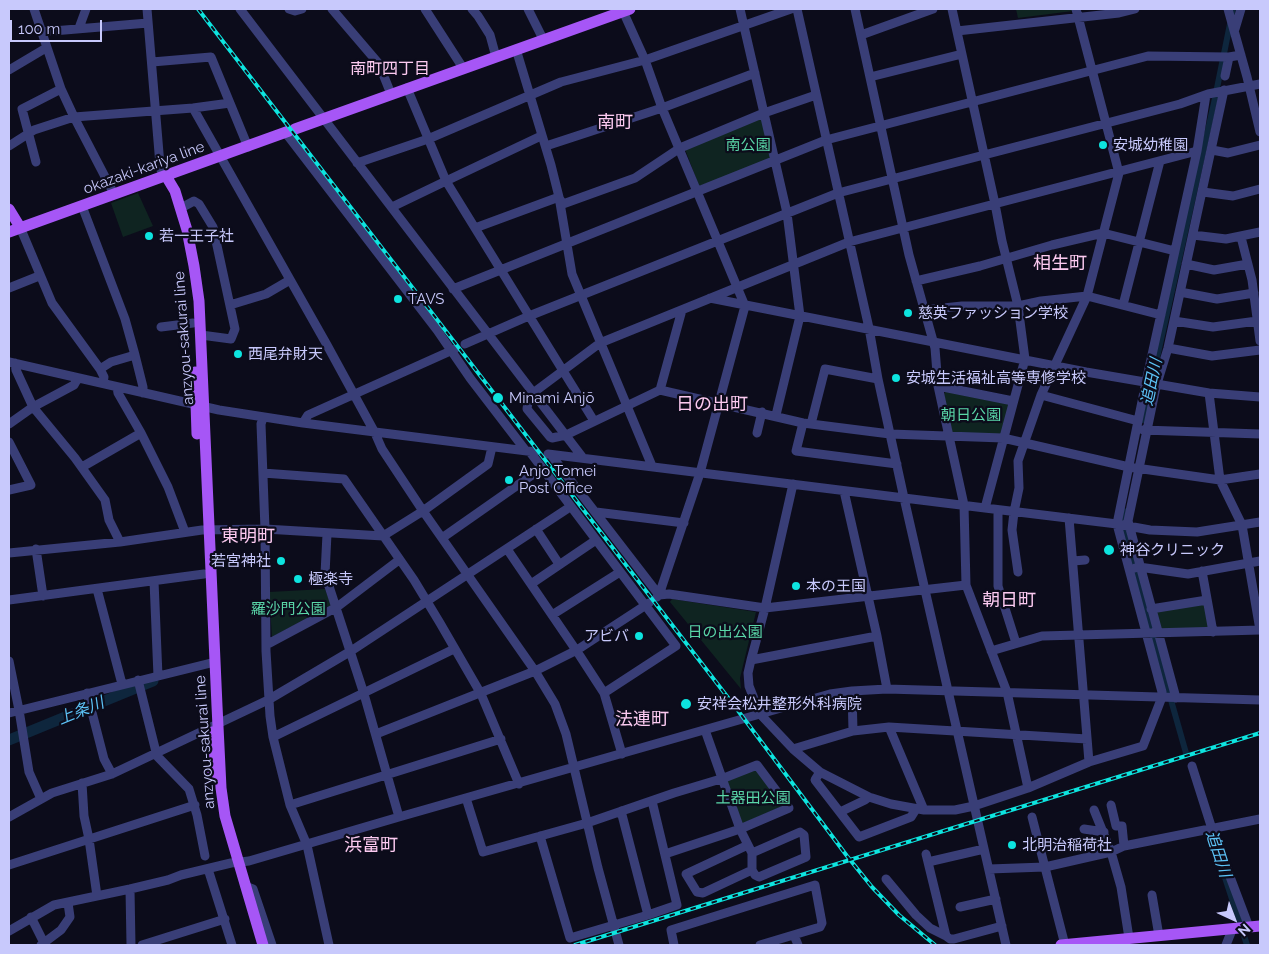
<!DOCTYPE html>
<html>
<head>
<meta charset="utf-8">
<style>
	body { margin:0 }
	#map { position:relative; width:1269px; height:954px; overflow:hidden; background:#0c0c1b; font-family:Raleway,sans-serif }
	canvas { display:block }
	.frame { position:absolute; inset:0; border:10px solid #c8c9fc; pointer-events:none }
	.north { position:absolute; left:1209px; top:894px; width:50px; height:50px; -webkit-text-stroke:4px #0c0c1b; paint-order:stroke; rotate:137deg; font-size:14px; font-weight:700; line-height:20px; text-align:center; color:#c8c9fc }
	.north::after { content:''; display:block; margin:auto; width:18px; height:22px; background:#c8c9fc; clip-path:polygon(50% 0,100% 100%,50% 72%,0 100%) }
	.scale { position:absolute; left:10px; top:20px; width:92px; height:22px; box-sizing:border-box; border:2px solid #c8c9fc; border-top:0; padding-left:6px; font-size:15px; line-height:18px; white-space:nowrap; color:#c8c9fc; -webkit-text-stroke:4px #0c0c1b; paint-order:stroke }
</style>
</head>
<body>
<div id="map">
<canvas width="1269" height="954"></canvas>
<div class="frame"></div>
<div class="north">N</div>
<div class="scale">100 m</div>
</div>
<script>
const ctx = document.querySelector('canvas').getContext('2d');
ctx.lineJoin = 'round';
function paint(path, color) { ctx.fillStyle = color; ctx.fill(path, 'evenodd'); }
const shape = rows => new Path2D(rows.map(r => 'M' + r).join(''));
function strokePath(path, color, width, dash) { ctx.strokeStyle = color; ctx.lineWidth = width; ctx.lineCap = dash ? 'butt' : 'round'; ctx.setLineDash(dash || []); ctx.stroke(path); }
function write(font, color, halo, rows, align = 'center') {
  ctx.font = font + ' Raleway,"Noto Sans JP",sans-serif'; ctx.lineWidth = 4.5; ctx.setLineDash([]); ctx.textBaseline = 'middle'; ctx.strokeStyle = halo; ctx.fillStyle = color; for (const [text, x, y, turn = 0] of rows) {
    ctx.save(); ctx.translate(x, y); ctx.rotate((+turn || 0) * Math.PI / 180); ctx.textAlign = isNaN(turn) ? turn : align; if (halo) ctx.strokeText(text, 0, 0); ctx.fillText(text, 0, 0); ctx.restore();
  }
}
paint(shape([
	[1016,9,1072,9,1073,11,1018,18],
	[764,113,775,160,699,186,685,149],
	[138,193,153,226,123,237,111,203],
	[946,391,1008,403,1010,405,1002,432,1000,435,955,434,952,432,944,394],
	[325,589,331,605,272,637,269,592],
	[672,599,756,612,740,678,741,689,670,602],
	[1205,604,1209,628,1160,630,1155,611],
	[757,769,783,806,742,824,727,782,729,779]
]), '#0f2421');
strokePath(shape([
	[1143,420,1214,103,1233,9],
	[1124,511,1122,517,1126,543],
	[1129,552,1186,753],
	[1218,856,1247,945]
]), '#0e263d', 6);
strokePath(shape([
	[9,740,153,681]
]), '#0e263d', 11);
strokePath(shape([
	[34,9,61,89,74,117,114,194],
	[147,9,160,165,161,170,166,176],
	[240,9,583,458],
	[289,9,295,11,302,9],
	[332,9,379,64,391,94],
	[425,9,463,68],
	[472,9,478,16,490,35,496,57],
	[528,9,543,39],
	[622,9,645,60,662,108,745,306,700,473,659,595,657,597],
	[740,9,787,213,800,316,776,415],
	[797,9,869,328,878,379,904,498,1006,945],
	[855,9,909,255,935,348,938,386,964,505,966,585,1007,692,1028,788],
	[952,9,995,204,1002,241,1018,306,1025,359,985,508],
	[1228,9,1247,77,1260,132],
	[79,28,86,9],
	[1235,29,1241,9],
	[957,31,1119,13,1135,9],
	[41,32,148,23],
	[861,35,933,9],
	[516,49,551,165,559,197,572,274,652,466],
	[152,62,211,57,248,147],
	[9,70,46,48],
	[1225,76,1229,57],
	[870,77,962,54],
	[193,108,327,345,375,433,382,449,423,511,535,671,555,704,566,734,598,868,619,945],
	[285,132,437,330,470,378,526,451],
	[541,136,446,181,594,421],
	[9,146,34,130,74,117,193,108,230,103],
	[546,146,662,108,755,73],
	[1212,150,1228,153,1260,145],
	[36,162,22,109,61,89],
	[357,163,428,139,561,82,645,60,791,9],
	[1203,192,1233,196,1260,189],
	[559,198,563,204,635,178,680,148,764,113,816,95],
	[82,206,125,319,135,355,143,387,143,393],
	[392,207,446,181,407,88],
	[181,208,194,201,199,204,213,227,235,329,231,339,201,335],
	[20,227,52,303,100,369,104,377,103,383],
	[475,228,559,197],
	[1193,235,1226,239,1260,232],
	[1241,237,1252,280,1260,341],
	[1186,264,1214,270,1248,264],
	[916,281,980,266,1052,245,1103,233,1175,251],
	[9,288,39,276],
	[453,289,826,140,1148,56,1229,57,1241,55],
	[1180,292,1217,299,1254,293],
	[710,298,1086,372,1209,393,1260,397],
	[230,305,266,294,290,280],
	[1123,305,1160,161],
	[925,310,962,306,1018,306,1041,301,1087,296,1161,315],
	[1174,321,1213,327,1257,321],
	[161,327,193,323],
	[465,344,529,316,838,193,1180,104,1208,94,1260,84],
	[1168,348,1212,356,1260,350],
	[9,362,219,410,303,423,535,452],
	[15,363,16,370,33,407,75,458,105,500,109,520,120,542],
	[100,369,111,362,135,355],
	[938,386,1013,401],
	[117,387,118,393,141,433,168,487,185,532],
	[660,390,682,310],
	[533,393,600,343,849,242,1197,151],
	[1041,395,1138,421],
	[535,396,528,402,527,409,550,437,552,438,566,435,660,390,803,423,890,434,1003,438,1129,467,1220,480,1260,474],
	[263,418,261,424,265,529,266,651,270,716,273,737,290,805,307,845,329,945],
	[303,423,308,415,455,349],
	[803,423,796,451,897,464],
	[9,424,33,407,74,385,78,378],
	[811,424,825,369,878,379],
	[1143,430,1260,434],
	[757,433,762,412],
	[9,442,31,485,9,490],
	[530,452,676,646,604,693],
	[548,454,985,508,1117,524,1150,530,1197,532,1260,522],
	[551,455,659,595],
	[82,467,141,433],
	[263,473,344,479,414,580,440,623,481,694,519,784],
	[793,484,765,608,751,660,748,673,749,686,760,714,793,749,820,772,869,797,891,804,924,810,955,810,974,806,1028,788,1089,762,1143,746,1162,697,1162,692,1117,524,1146,382,1197,151,1206,95],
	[844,491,877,636,887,689],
	[998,510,998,586,1016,643],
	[596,512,684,523],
	[1069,518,1089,762],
	[536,529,559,564],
	[327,534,325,574,364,694,399,817],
	[442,538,542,468],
	[36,549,43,596],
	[507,549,580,656,604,693,622,754],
	[9,553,120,542,202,530,265,529,383,536,423,511,488,464,492,447],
	[1073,561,1085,560],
	[1135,568,1139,567,1188,574,1260,561],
	[1202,571,1213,632],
	[1018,572,1012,530,1014,512,1019,488,1018,461,1041,395,1087,296,1119,173,1076,9],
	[154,581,158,676],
	[531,584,596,540],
	[97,589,122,684],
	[659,595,669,594,765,608,966,585],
	[9,600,204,574],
	[1151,609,1207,600],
	[552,615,620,572],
	[266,645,337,607,399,560],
	[991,651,1042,636,1260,630,1242,525,1220,480,1209,393],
	[751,660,877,636],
	[9,661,19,710,29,772,41,799],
	[138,680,157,756,189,789,197,815,205,856],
	[852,691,853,731],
	[87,693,104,759,112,774],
	[1176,698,1128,521,1156,387,1168,348,1224,90],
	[9,713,215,662],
	[889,727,924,810],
	[705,730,740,829,752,853,752,870,755,875,759,877,806,857,804,835,800,832,752,853],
	[376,734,535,671,577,650,649,603],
	[273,737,454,649],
	[793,749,853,731,889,727,1087,739],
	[1192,766,1212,829,1249,927],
	[820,772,815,780,859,837,911,817,916,809],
	[82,783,84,816,89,839,97,896],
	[466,798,483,852,587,823,674,793,724,778,757,765,789,808,740,829,665,854],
	[290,805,501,739],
	[1111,805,1116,826,1122,826,1124,846],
	[1094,810,1111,852,1121,887,1129,938],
	[621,811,648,915],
	[840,812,865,800,869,797],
	[9,817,52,793,112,774,268,700,351,651,570,507],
	[1032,817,1065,945],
	[1084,829,1104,832],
	[540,836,570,938,648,915,677,905,652,801],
	[748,845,686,874,697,892,703,893,752,870],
	[926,854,946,936,950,939,954,939,1002,926],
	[928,862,984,849],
	[9,865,195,805],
	[208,869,232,945],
	[989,869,1045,867,1111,852,1124,846,1260,819],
	[886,879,916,915,930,928,946,936],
	[245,886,253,889,272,945],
	[130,889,131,945],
	[1152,895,1159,936],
	[960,907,996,899],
	[31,917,44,943],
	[9,931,54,905,130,889,168,880,181,875,231,863,249,861,399,817,830,694,852,691,887,689,1260,700],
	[794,935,798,945],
	[41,945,61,930,70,917,68,903],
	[142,945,225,919],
	[674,945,671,930,815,885,822,923,820,927,760,945],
	[1226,945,1232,930]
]), '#393e77', 9);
strokePath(shape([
	[295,129,630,9],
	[166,176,175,191,187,230,194,266,199,301,217,706,221,788,225,816,263,945],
	[9,209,20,227],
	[9,232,289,131],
	[195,372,197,434],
	[212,732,213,778],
	[1061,945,1260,926]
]), '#a656f6', 11);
const rail = shape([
	[198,9,736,708,847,856,872,887,899,915,935,945],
	[575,945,1260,733]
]);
strokePath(rail, '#0de4df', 4);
strokePath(rail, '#0c0c1b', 2, [5.5]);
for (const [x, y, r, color] of [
	[1103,145,5,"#0de4df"],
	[149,236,5,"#0de4df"],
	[398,299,5,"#0de4df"],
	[908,313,5,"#0de4df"],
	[238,354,5,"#0de4df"],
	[896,378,5,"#0de4df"],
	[498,398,6,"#0de4df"],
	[509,480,5,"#0de4df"],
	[1109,550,6,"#0de4df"],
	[281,561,5,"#0de4df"],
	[298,579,5,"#0de4df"],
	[796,586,5,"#0de4df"],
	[639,636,5,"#0de4df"],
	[686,704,6,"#0de4df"],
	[1012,845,5,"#0de4df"]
]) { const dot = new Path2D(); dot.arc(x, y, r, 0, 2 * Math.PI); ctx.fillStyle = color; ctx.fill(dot); strokePath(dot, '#0c0c1b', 2); }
write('15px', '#5ad6a8', '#0c0c1b', [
	["南公園",748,145],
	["朝日公園",971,415],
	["羅沙門公園",288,609],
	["日の出公園",725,632],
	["土器田公園",753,798]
]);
write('15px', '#c8c9fc', '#0c0c1b', [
	["安城幼稚園",1113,145],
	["若一王子社",159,236],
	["TAVS",408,299],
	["慈英ファッション学校",918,313],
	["西尾弁財天",248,354],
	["安城生活福祉高等専修学校",906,378],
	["Minami Anjō",509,398],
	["Anjo Tomei",519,471],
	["Post Office",519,488],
	["神谷クリニック",1120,550],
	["若宮神社",271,561,"right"],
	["極楽寺",308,579],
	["本の王国",806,586],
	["アビバ",629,636,"right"],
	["安祥会松井整形外科病院",697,704],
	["北明治稲荷社",1022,845]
], 'left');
write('15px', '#c8c9fc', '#0c0c1b', [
	["okazaki-kariya line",144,168,-20],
	["anzyou-sakurai line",184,338,-94],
	["anzyou-sakurai line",205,742,-94]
]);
write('16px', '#fccaf0', '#0c0c1b', [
	["南町四丁目",390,69]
]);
write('italic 16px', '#5cc2f6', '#0c0c1b', [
	["追田川",1152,382,-78],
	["上条川",81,711,-22],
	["追田川",1218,854,72]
]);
write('18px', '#fccaf0', '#0c0c1b', [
	["南町",615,123],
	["相生町",1060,264],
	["日の出町",712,405],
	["東明町",248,537],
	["朝日町",1009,601],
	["法連町",642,720],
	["浜富町",371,846]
]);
</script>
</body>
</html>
